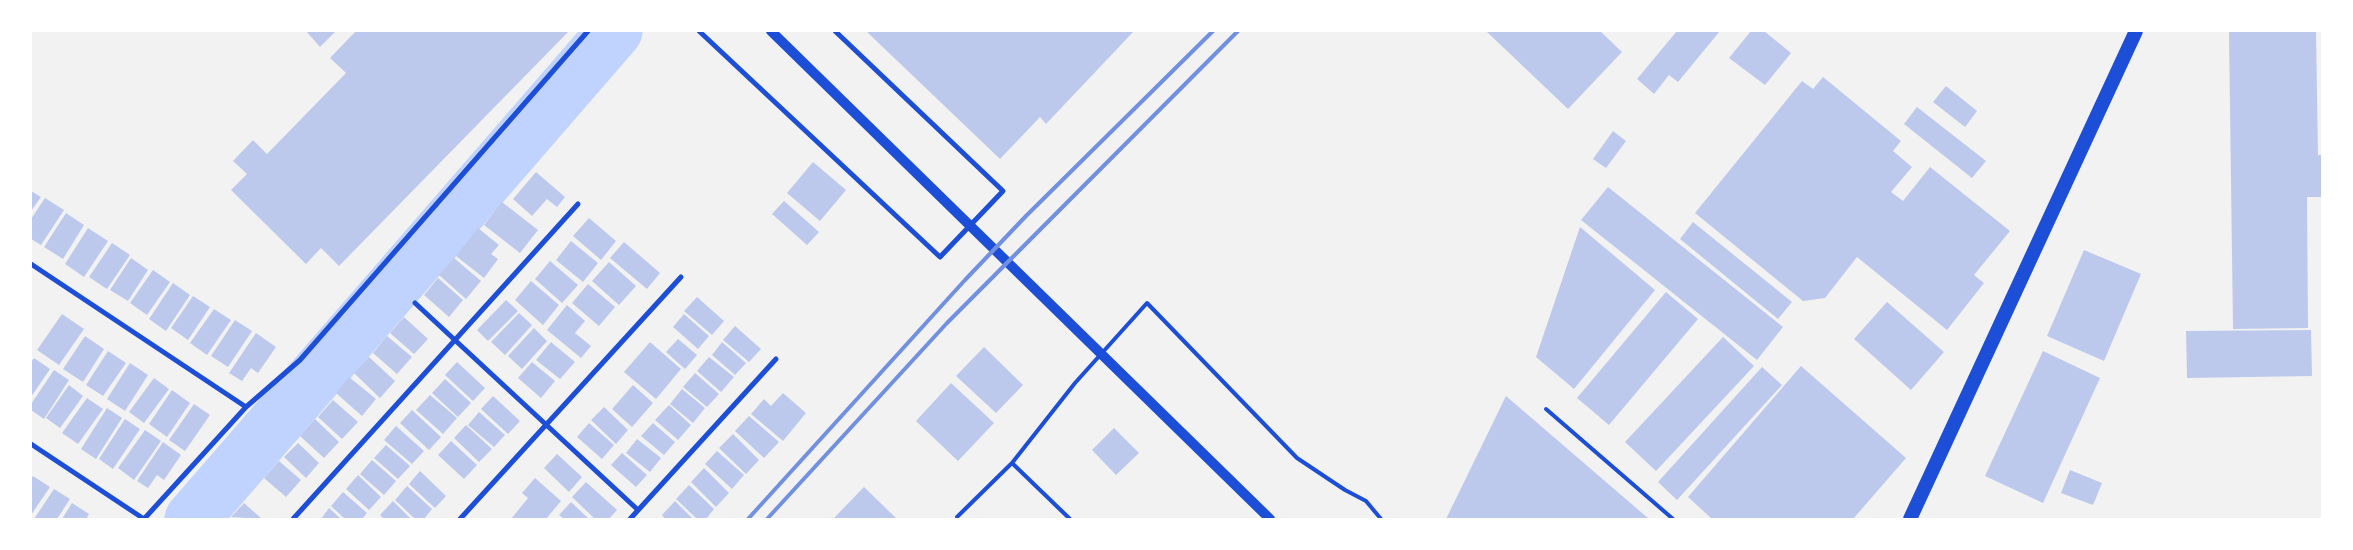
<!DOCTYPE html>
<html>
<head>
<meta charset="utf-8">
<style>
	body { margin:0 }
	#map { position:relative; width:2353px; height:550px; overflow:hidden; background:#f2f2f2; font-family:"Zilla Slab",serif }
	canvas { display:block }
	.frame { position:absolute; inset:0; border:32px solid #fff; pointer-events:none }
</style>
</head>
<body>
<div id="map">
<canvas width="2353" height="550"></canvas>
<div class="frame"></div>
</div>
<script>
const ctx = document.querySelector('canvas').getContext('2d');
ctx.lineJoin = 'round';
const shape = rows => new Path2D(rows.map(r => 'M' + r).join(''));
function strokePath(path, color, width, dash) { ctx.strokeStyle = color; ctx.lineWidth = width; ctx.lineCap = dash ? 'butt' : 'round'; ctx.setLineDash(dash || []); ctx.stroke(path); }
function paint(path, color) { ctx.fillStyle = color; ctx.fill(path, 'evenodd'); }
strokePath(shape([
	[192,519,615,31]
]), '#bfd3fe', 55);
paint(shape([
	[306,31,336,31,320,47],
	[356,31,569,31,339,266,321,248,306,264,231,190,247,174,233,161,253,140,267,154,346,73,330,58],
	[866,31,1134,31,1046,124,1040,117,1000,159],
	[1486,31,1600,31,1622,52,1568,109],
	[1677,31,1720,31,1678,82,1669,75,1654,94,1637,79],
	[1751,31,1764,31,1791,53,1765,85,1729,58],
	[2229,31,2316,31,2318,155,2322,155,2322,197,2307,197,2308,328,2233,329],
	[1823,77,1901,141,1893,151,1912,167,1891,192,1903,201,1930,167,2010,231,1974,275,1984,283,1947,330,1857,257,1825,298,1803,301,1695,213,1802,81,1813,89],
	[1946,86,1977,111,1965,127,1933,102],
	[1917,107,1986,161,1972,178,1904,124],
	[1613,131,1626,141,1606,168,1593,159],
	[813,162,846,190,820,221,787,193],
	[536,172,565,197,557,207,547,199,532,216,513,199],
	[1608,187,1783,327,1757,360,1581,220],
	[31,191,41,197,31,211],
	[45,198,64,210,41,245,31,239,31,219],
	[784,201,819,232,807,245,772,214],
	[502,202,538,230,520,253,484,225],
	[66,213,84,225,63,259,44,247],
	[589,218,616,241,601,260,573,236],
	[1693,222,1792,302,1778,319,1680,239],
	[1580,227,1655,290,1574,389,1536,357],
	[88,228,108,241,84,277,65,264],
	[478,228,499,245,491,254,498,259,484,278,456,256],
	[571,241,598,263,583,282,556,260],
	[624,242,660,273,647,289,610,258],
	[112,243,130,255,107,289,89,277],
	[2084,250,2141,274,2104,361,2047,336],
	[131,258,148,270,128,301,110,290],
	[454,258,481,281,466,299,439,275],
	[550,261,578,285,562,303,535,279],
	[609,262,636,286,619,305,592,281],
	[153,270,170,282,147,315,130,303],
	[438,278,463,300,449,317,424,295],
	[531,281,559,305,543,325,515,300],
	[173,283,190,295,166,331,149,319],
	[588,284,615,307,599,326,572,303],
	[1666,292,1698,319,1609,425,1577,398],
	[193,296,210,307,188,340,171,328],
	[697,297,724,321,712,335,684,311],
	[506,300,518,311,488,341,477,330],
	[1887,302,1944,352,1911,390,1854,339],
	[567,305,585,321,575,333,591,346,581,358,547,330],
	[214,309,231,320,207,355,190,343],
	[519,313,532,325,505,355,491,342],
	[62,314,84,329,59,365,37,350],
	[684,314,709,336,698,349,673,327],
	[404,317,428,339,414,354,390,333],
	[235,320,252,331,228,367,211,356],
	[735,326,761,349,749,362,723,340],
	[534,328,547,341,522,369,508,356],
	[2311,330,2312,376,2187,378,2186,331],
	[256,333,276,347,258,373,251,368,242,381,229,373],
	[85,336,104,349,83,382,63,369],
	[387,336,412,357,397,374,373,353],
	[1723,337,1754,366,1656,471,1625,442],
	[678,339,697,355,685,369,666,352],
	[551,342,575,362,560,379,536,360],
	[650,342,681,369,656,399,624,372],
	[722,342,746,363,735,375,712,355],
	[984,347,1023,385,996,413,956,376],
	[108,351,126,363,103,396,86,385],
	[2043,351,2100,378,2043,503,1985,476],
	[369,357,395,381,380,398,354,373],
	[709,357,734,377,721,392,697,371],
	[34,358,50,369,31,397,31,362],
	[457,362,485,388,473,401,445,375],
	[532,362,555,381,541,398,518,378],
	[130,363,148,375,125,411,107,399],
	[1801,366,1906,458,1853,519,1712,519,1688,497],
	[1762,367,1782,385,1677,500,1658,482],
	[54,370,69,380,44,419,31,410,31,404],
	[695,373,719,394,707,407,683,387],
	[349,377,376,399,362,416,336,393],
	[154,378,169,389,144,423,129,412],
	[445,379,471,403,458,417,432,393],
	[951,383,994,423,958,461,916,421],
	[69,385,83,396,60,428,46,418],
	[633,385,653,403,632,427,612,409],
	[682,389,705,408,693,423,670,404],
	[172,390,190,403,167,437,149,424],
	[783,393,806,413,783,441,751,414,764,399,771,406],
	[430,395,457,418,443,434,416,410],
	[493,396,520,421,508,434,481,409],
	[1506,396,1649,519,1446,519],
	[87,398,103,409,78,444,62,433],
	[333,400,358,422,342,439,318,417],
	[194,404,210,415,185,451,169,440],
	[669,405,691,425,678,440,655,420],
	[604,407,628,430,616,444,591,420],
	[107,408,122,418,96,459,81,449],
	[412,410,441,437,429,450,400,423],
	[479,412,505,435,494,447,468,425],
	[749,416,779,442,764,458,735,431],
	[125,419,140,429,113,469,99,459],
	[315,419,339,442,324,458,300,436],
	[589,423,614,445,602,459,577,437],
	[653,423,675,442,664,455,641,436],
	[466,425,492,449,479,462,454,438],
	[396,426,424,451,412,464,384,440],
	[1114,428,1139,453,1116,475,1092,450],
	[145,430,161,441,134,480,118,468],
	[733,434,759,460,746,474,719,448],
	[637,439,661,458,650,472,626,453],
	[451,441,477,465,464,479,438,455],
	[163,442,181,455,164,480,157,475,148,488,137,481],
	[298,443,319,463,306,478,284,457],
	[386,445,410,466,398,479,374,458],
	[717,451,744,475,732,489,705,464],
	[622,453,647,475,636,487,611,465],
	[557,454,582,477,569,492,544,468],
	[372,460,396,481,384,495,360,474],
	[279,461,301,480,286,497,264,478],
	[704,468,729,493,716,507,691,482],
	[2070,470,2102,483,2093,505,2061,493],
	[420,471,446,496,435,508,409,484],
	[358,475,381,497,369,510,346,489],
	[33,476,50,487,31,515,31,479],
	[535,478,561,501,546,519,511,519,528,498,522,493],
	[586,482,617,510,609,519,595,519,572,497],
	[689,485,714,509,706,519,697,519,676,499],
	[407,486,432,509,424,519,415,519,395,500],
	[864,487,897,519,833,519],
	[54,489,70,499,57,519,34,519],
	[343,492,367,513,362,519,345,519,331,506],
	[393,501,411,519,384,519,380,515],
	[675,501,693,519,665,519,662,515],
	[571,502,589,519,564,519,559,515],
	[72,503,89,514,86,519,62,519],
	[244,503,262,519,231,517],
	[329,508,341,519,321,519]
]), '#bdc9ec');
strokePath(shape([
	[1546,409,1673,519],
	[1012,463,1070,519],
	[957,517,1012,463,1075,383,1147,303,1297,458,1345,490,1366,501,1381,519]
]), '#1d4ed8', 4);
strokePath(shape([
	[699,31,940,257,1003,191,835,31],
	[31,264,246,407],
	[415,303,638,510],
	[31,444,144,519],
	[144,519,246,407,300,360,588,31],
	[293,519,578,204],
	[460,519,681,277],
	[630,519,776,359]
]), '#1d4ed8', 5);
strokePath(shape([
	[771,31,1270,519]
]), '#1d4ed8', 10);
strokePath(shape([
	[1910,519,2136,31]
]), '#1d4ed8', 14);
strokePath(shape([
	[748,519,965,280,1026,216,1213,31],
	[767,519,947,323,1238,31]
]), '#7290e2', 4);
</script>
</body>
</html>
